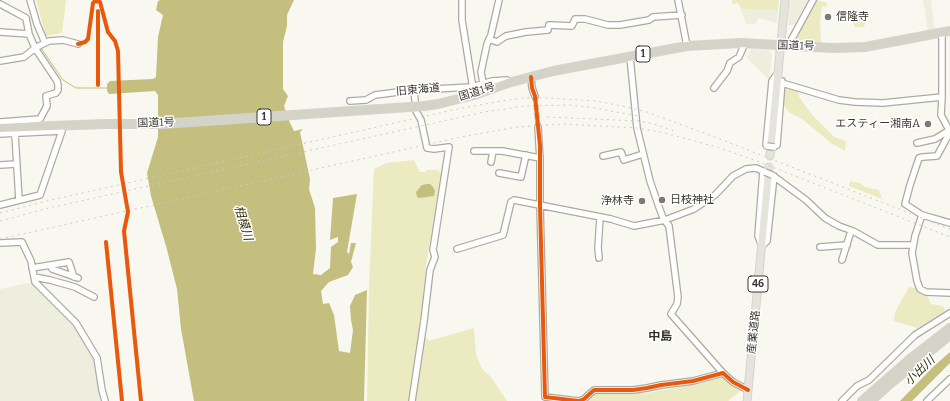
<!DOCTYPE html>
<html>
<head>
<meta charset="utf-8">
<style>
	body { margin:0 }
	canvas { display:block; background:#f8f8f0 }
</style>
</head>
<body>
<canvas width="950" height="401"></canvas>
<script>
const ctx = document.querySelector('canvas').getContext('2d');
ctx.lineJoin = 'round';
function paint(path, color) { ctx.fillStyle = color; ctx.fill(path, 'evenodd'); }
const shape = rows => new Path2D(rows.map(r => 'M' + r).join(''));
function strokePath(path, color, width, dash) { ctx.strokeStyle = color; ctx.lineWidth = width; ctx.lineCap = dash ? 'butt' : 'round'; ctx.setLineDash(dash || []); ctx.stroke(path); }
function write(font, color, halo, rows, align = 'center') {
  ctx.font = font + ' Bitter,"Noto Sans JP",serif'; ctx.lineWidth = 3; ctx.setLineDash([]); ctx.textBaseline = 'middle'; ctx.strokeStyle = halo; ctx.fillStyle = color; for (const [text, x, y, turn = 0] of rows) {
    ctx.save(); ctx.translate(x, y); ctx.rotate((+turn || 0) * Math.PI / 180); ctx.textAlign = isNaN(turn) ? turn : align; if (halo) ctx.strokeText(text, 0, 0); ctx.fillText(text, 0, 0); ctx.restore();
  }
}
paint(shape([
	[789,0,808,0,794,25,788,25],
	[923,0,931,0,935,30,928,31],
	[741,9,778,10,777,23,758,18,755,24,746,24],
	[751,49,768,50,772,54,770,79,769,80,747,58],
	[33,282,73,320,93,356,102,401,0,401,0,289]
]), '#eeeedf');
paint(shape([
	[36,0,66,0,62,33,46,36],
	[733,0,779,0,778,10,741,9,738,3,732,4,732,1],
	[816,0,827,3,826,7,822,6,820,22,821,43,794,42,795,36],
	[854,14,863,17,864,15,867,16,864,27,855,27,853,22],
	[782,87,798,91,799,97,813,116,834,137,846,141,845,151,831,143,802,119,789,112,781,102],
	[414,160,420,172,426,172,426,170,439,170,439,172,442,172,426,266,420,328,429,341,474,328,476,355,482,369,491,377,507,401,367,401,369,285,374,169,386,163],
	[850,181,860,183,864,187,879,190,882,199,849,186],
	[909,287,917,288,920,293,927,295,931,304,943,306,945,311,917,328,894,321,895,312],
	[723,376,731,383,742,390,728,401,582,401,597,393,647,393,702,383]
]), '#eceac0');
paint(shape([
	[160,0,294,0,287,15,287,26,283,42,283,89,288,96,284,106,290,123,294,131,303,129,300,132,310,179,309,189,315,208,316,249,313,274,321,275,330,268,331,247,338,242,338,237,330,240,333,198,357,194,347,252,349,254,351,243,356,243,351,262,353,267,348,275,329,282,321,291,323,304,329,303,334,315,339,351,350,353,353,330,351,320,350,306,355,295,367,290,364,401,194,401,181,329,177,289,166,246,151,196,147,173,158,137,158,95,155,91,109,94,107,91,107,84,110,81,153,79,156,77,158,37,163,15,156,10,158,1],
	[427,184,430,184,433,187,435,191,434,196,419,198,417,197,416,192,422,185],
	[950,352,950,363,912,401,900,401,933,367]
]), '#c4bf7f');
strokePath(shape([
	[41,48,63,80,76,88,107,88]
]), '#c4bf7f', 1);
strokePath(shape([
	[535,96,538,127]
]), '#d2d1ca', 5.5, [5.5, 3]);
const minor = shape([
	[30,0,37,24,45,43],
	[462,0,462,20,474,95],
	[678,0,687,46],
	[0,4,26,18,29,34],
	[0,32,29,34,35,48,57,81,58,85,58,90,56,93,46,96,47,106,40,119,0,122],
	[489,39,497,42,506,36,526,32,548,30,549,25,572,26,575,19,585,19,608,25,620,25,649,20,653,17,682,15],
	[788,46,813,0],
	[630,57,637,128,650,181,659,207,663,218,669,226,678,297,677,304,671,314,723,373],
	[0,61,24,57,35,48,49,41,63,40,78,44],
	[531,77,532,88,535,96],
	[483,83,481,72,487,44,491,35,499,0],
	[782,83,839,100,855,102,883,103,942,97],
	[714,88,727,71,730,63,739,57,745,43],
	[350,101,366,100,375,95,414,90,472,87,492,81,507,80,508,83],
	[538,127,540,160,540,205,545,397,579,401,584,399,594,390,633,390,647,388,661,385,693,381,723,373,733,382,748,390],
	[0,134,62,131,40,195,0,205],
	[15,134,19,200],
	[917,143,935,139,948,131],
	[767,146,766,145,772,81,778,73],
	[774,147,777,145,782,81],
	[474,151,502,151,540,158],
	[603,156,621,152,624,160,643,154],
	[491,162,493,151],
	[0,165,17,164],
	[763,171,758,236,762,246,767,241,774,176],
	[499,173,521,177,526,155],
	[772,175,806,200,825,218,839,226,853,231,878,245,912,245],
	[922,215,905,204,910,185,919,158,923,157,937,156,949,134,948,128,941,115,942,97,942,32],
	[950,223,922,215,915,236,912,253,917,281,920,289,926,292,950,293],
	[0,243,22,242,31,261,35,282,76,323,97,358,102,390,105,401],
	[820,247,847,245],
	[457,249,503,235,511,202,514,200,611,219,634,226,665,220,694,209,715,195,733,176,746,169,756,168,765,172],
	[599,258,598,248,600,217],
	[842,260,851,231],
	[52,265,52,269,78,278],
	[32,268,69,262,74,277],
	[34,277,50,280,75,287,94,297],
	[412,401,424,321,430,270,435,257,433,250,449,147,434,149,427,148,421,120,416,111,414,90],
	[842,401,857,386,869,380,915,335,950,313],
	[927,401,950,379]
]);
const major = shape([
	[770,156,785,0],
	[747,401,769,167]
]);
const highway = shape([
	[424,106,438,104,474,95,508,83,553,71,687,46,741,43,833,48,865,47,950,31],
	[0,128,103,124],
	[862,401,910,359,950,328],
	[871,401,891,383,950,335]
]);
strokePath(minor, '#abaaa5', 8);
strokePath(major, '#d5d5d0', 9);
strokePath(highway, '#d5d5d0', 10);
strokePath(minor, '#fefefd', 5.5);
strokePath(major, '#e4e4dc', 7);
strokePath(highway, '#d3d3c8', 8);
strokePath(shape([
	[547,117,639,121,654,124,675,131],
	[0,213,47,201,457,109,502,101,524,98,548,98,596,101,622,106,647,112,720,139,950,229],
	[0,221,49,208,484,112,525,106,570,105,595,108,638,116],
	[0,239,461,137,517,127,564,124,637,128,665,133,717,147,757,161,950,237]
]), '#c9c9c7', 1, [2, 4]);
const minorBridge = shape([
	[767,146,774,147],
	[765,172,772,175]
]);
const highwayBridge = shape([
	[103,124,162,124,424,106]
]);
strokePath(minorBridge, '#abaaa5', 8, []);
strokePath(highwayBridge, '#d5d5d0', 10, []);
strokePath(minorBridge, '#fefefd', 5.5);
strokePath(highwayBridge, '#d3d3c8', 8);
strokePath(shape([
	[98,11,98,85],
	[78,44,85,42,88,39,93,3,95,1,100,2,108,32,115,41,118,51,121,172,128,212,124,231,141,401],
	[531,77,532,88,535,96,540,146,540,205,545,397,579,401,584,399,594,390,633,390,647,388,661,385,693,381,723,373,733,382,748,390],
	[106,242,122,401]
]), '#e8590c', 4);
for (const [x, y, r, color] of [
	[828,17,4,"#7b7b74"],
	[928,124,4,"#7b7b74"],
	[662,200,4,"#7b7b74"],
	[642,201,4,"#7b7b74"]
]) { const dot = new Path2D(); dot.arc(x, y, r, 0, 2 * Math.PI); ctx.fillStyle = color; ctx.fill(dot); strokePath(dot, '#fff', 1.5); }
for (const [x, y, w] of [
	[643,54,14],
	[264,117,14],
	[758,284,20]
]) { const box = new Path2D(); box.roundRect(x - w / 2, y - 8, w, 16, 3); ctx.fillStyle = '#fff'; ctx.fill(box); strokePath(box, '#383732', 1); }
write('bold 10px', '#383732', null, [
	["1",643,54],
	["1",264,117],
	["46",758,284]
]);
write('11px', '#383732', '#fff', [
	["信隆寺",836,17],
	["エスティー湘南A",920,124,"right"],
	["日枝神社",670,200],
	["浄林寺",634,201,"right"]
], 'left');
write('11px', '#383732', '#fff', [
	["国道1号",796,46,2],
	["旧東海道",418,90,-5],
	["国道1号",477,92,-17],
	["国道1号",156,123,-2],
	["産業道路",754,332,-84]
]);
write('italic 12px', '#333008', '#fff', [
	["相模川",243,223,73],
	["小出川",920,371,-44]
]);
write('bold 12px', '#323127', '#fff', [
	["中島",660,337]
]);
</script>
</body>
</html>
